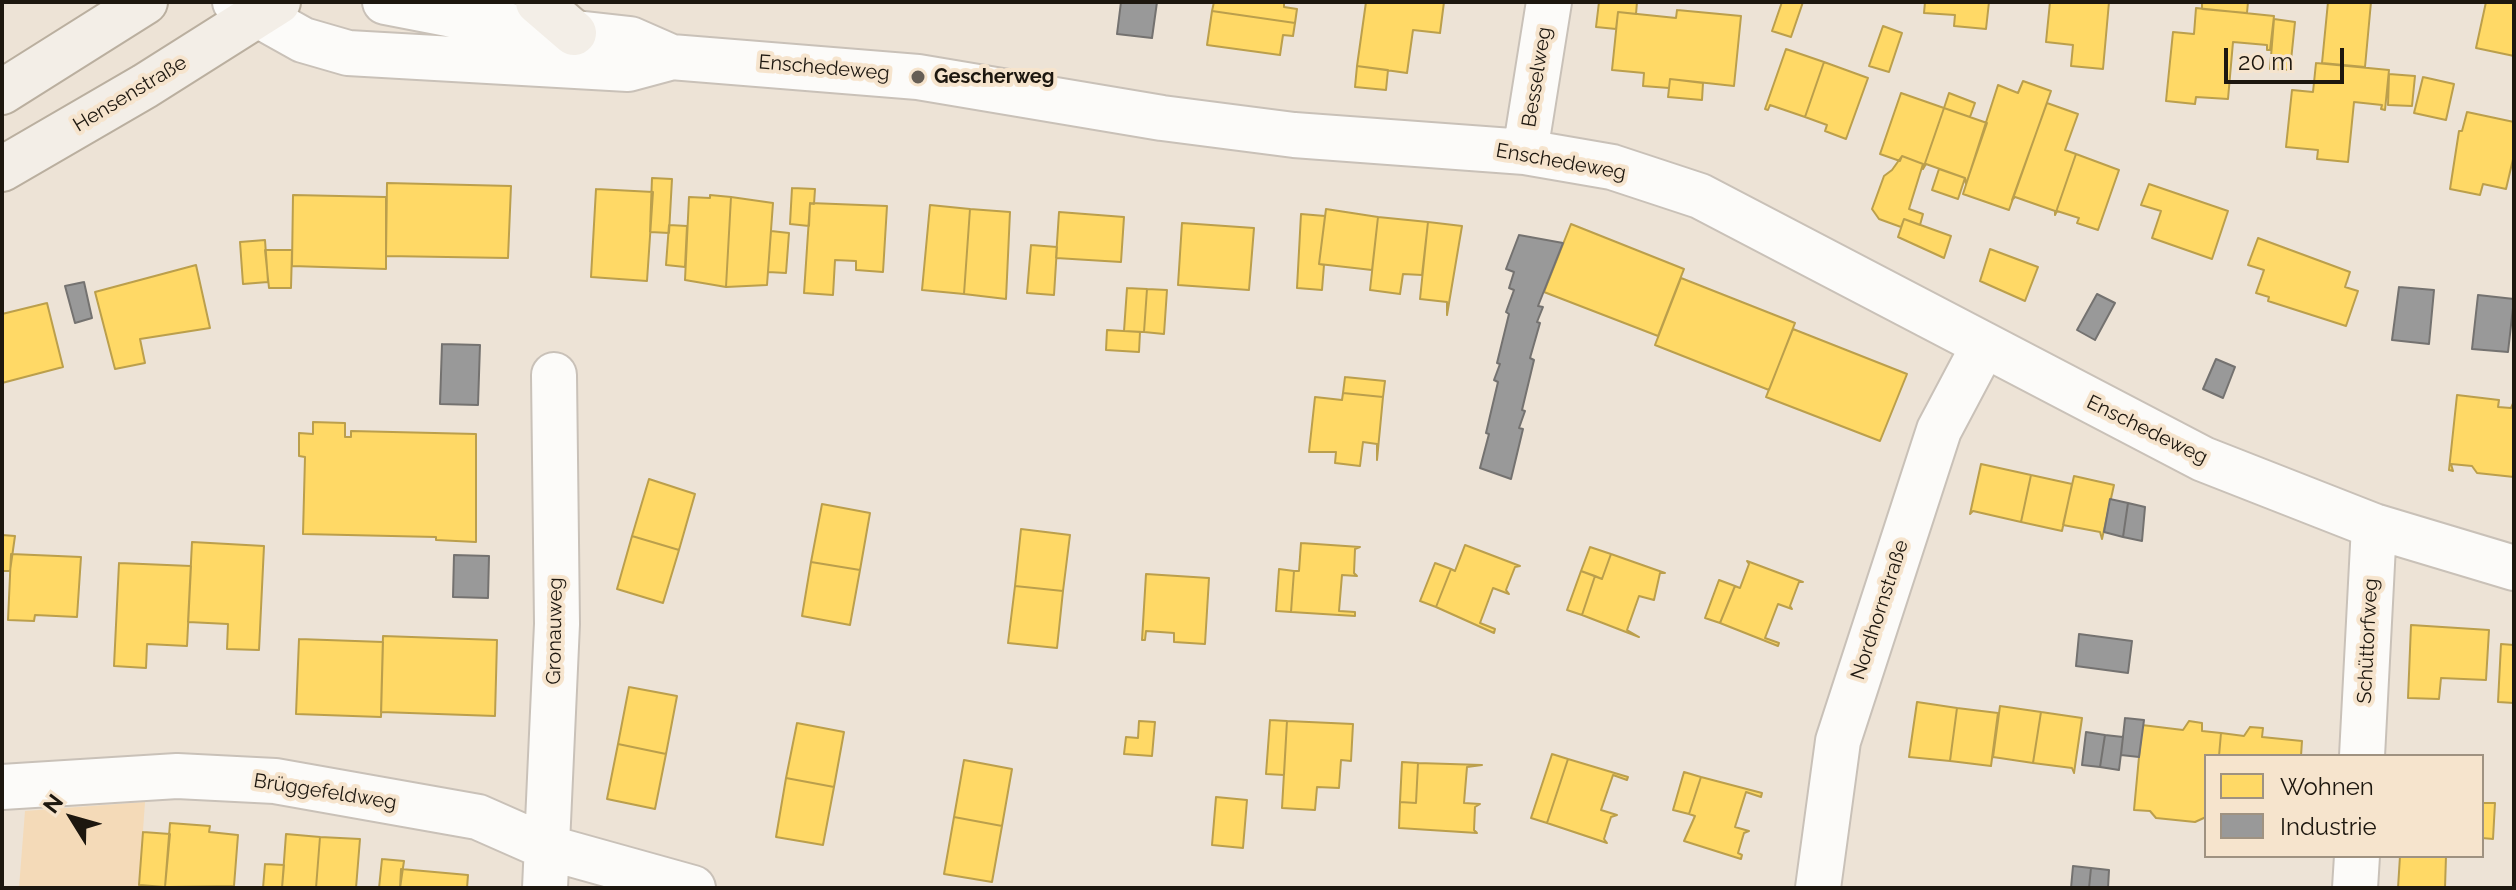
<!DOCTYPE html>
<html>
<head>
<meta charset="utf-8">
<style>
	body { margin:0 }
	#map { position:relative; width:2516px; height:890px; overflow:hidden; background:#ede3d6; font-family:Raleway,sans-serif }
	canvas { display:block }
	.frame { position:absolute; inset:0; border:4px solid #1d170f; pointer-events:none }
	.legend { position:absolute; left:2204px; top:754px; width:280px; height:104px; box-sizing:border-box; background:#f6e4cd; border:2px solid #9f9281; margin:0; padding:10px 14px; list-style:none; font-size:24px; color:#1d170f }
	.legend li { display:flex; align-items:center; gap:16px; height:40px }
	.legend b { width:40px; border:2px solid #9f9281 }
	.north { position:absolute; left:32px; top:778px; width:80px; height:80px; -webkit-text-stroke:6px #f6e4cd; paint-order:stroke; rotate:307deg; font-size:22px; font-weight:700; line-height:32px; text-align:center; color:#1d170f }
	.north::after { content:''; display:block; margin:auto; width:28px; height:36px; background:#1d170f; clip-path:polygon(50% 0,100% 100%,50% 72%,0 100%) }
	.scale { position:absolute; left:2224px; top:48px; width:120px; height:36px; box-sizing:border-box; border:4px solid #1d170f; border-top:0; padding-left:10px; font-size:24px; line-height:28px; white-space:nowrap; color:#1d170f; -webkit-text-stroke:6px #f6e4cd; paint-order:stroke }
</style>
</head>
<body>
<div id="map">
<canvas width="2516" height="890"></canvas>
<div class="frame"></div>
<ul class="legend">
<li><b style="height:22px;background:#ffd966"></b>Wohnen</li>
<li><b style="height:22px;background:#999"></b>Industrie</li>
</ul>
<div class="north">N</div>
<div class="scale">20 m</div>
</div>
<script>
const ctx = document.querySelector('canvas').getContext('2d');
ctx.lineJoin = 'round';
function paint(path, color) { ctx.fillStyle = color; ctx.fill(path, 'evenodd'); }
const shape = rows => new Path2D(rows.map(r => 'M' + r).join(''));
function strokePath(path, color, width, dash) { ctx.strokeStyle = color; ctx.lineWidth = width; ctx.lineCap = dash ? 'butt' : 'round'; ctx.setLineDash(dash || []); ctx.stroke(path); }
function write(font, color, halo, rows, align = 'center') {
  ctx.font = font + ' Raleway,sans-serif'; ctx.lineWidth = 8; ctx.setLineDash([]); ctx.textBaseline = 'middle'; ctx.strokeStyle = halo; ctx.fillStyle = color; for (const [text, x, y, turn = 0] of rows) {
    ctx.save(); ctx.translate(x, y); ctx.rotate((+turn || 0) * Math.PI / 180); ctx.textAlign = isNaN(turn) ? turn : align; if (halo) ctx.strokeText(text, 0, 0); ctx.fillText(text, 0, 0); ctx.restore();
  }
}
paint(shape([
	[145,802,139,888,19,888,25,811]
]), '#f4dab8');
const homes = shape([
	[1214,2,1284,2,1284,7,1297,9,1295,23,1212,11,1214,2],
	[1366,2,1444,2,1440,33,1413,30,1407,73,1357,66,1366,2],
	[1599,2,1637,2,1636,14,1618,12,1616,29,1596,27,1599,2],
	[1782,2,1803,2,1791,37,1772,31,1782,2],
	[1925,2,1989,2,1986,29,1954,26,1955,15,1924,13,1925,2],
	[2050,2,2109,2,2103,69,2071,66,2073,45,2046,42,2050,2],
	[2202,2,2248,2,2247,13,2202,9,2202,2],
	[2328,2,2371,2,2365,67,2322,63,2328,2],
	[2486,2,2514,2,2514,56,2476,48,2486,2],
	[2196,8,2274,16,2270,50,2267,50,2267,45,2233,42,2228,99,2196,97,2195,104,2166,101,2173,32,2194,34,2196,8],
	[1677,10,1741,16,1734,86,1670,79,1669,88,1643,86,1644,73,1612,70,1618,12,1676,18,1677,10],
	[1212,11,1295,23,1293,36,1283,35,1280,55,1207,45,1212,11],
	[2274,19,2295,22,2290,70,2270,69,2274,19],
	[1883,26,1902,33,1889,72,1869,66,1883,26],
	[1786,49,1824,62,1805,117,1770,105,1768,110,1765,109,1786,49],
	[1824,62,1868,78,1846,139,1825,131,1827,125,1805,117,1824,62],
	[2316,63,2389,70,2385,110,2381,109,2382,105,2354,102,2348,162,2317,159,2318,150,2286,147,2292,90,2313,92,2316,63],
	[1357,66,1388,70,1386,90,1355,87,1357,66],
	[2389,74,2415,76,2412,106,2388,105,2389,74],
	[2423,77,2454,84,2446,120,2414,113,2423,77],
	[1670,79,1703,83,1702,100,1668,97,1670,79],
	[2023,81,2051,91,2009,210,1963,194,1998,85,2018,93,2023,81],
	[1901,93,1944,108,1923,169,1923,164,1902,156,1900,161,1880,154,1901,93],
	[1949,93,1975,103,1970,117,1944,108,1949,93],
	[2047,103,2078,114,2065,150,2076,154,2055,215,2055,211,2015,197,2012,200,2047,103],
	[1944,108,1987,123,1966,184,1965,178,1926,164,1923,169,1944,108],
	[2467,112,2514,122,2514,155,2506,189,2483,184,2480,195,2450,189,2459,131,2462,131,2467,112],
	[2076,154,2119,170,2098,230,2077,223,2079,218,2057,211,2055,215,2076,154],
	[1902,156,1923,164,1909,209,1923,214,1920,225,1904,219,1901,227,1879,219,1872,209,1884,176,1892,170,1902,156],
	[1939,169,1965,178,1958,199,1932,190,1939,169],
	[652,178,672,179,669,233,650,232,652,178],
	[387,183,511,186,508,258,386,256,387,183],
	[2149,184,2228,211,2212,259,2152,238,2161,211,2141,205,2149,184],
	[792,188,815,189,814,204,810,203,809,226,790,224,792,188],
	[596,189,653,192,647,281,591,277,596,189],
	[293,195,386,197,386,269,292,266,293,195],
	[710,195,731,197,726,287,685,280,689,197,710,198,710,195],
	[731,197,773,203,767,285,726,287,731,197],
	[810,203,887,206,883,272,856,270,856,261,835,260,833,295,804,293,810,203],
	[930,205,970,209,964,294,922,290,930,205],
	[970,209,1010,212,1006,299,964,294,970,209],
	[1326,209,1378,217,1372,270,1319,264,1326,209],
	[1059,212,1124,217,1121,262,1056,258,1059,212],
	[1301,214,1325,216,1319,264,1324,265,1322,290,1297,288,1301,214],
	[1378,217,1428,222,1422,275,1403,274,1400,294,1370,290,1378,217],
	[1904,219,1951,236,1944,258,1898,237,1904,219],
	[1428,222,1462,226,1447,315,1447,302,1420,299,1428,222],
	[1182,223,1254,228,1249,290,1178,285,1182,223],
	[1571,224,1684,269,1658,336,1544,292,1571,224],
	[669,225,687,226,685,267,666,265,669,225],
	[771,231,789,233,786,273,768,272,771,231],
	[2258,238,2350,272,2345,287,2358,291,2346,326,2268,301,2269,297,2256,293,2264,270,2248,265,2258,238],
	[265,240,268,282,243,284,240,242,265,240],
	[1031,245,1057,247,1054,295,1027,293,1031,245],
	[1990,249,2038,267,2025,301,1980,281,1990,249],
	[265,250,292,250,291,288,269,288,265,250],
	[196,265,210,328,140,339,145,363,115,369,95,292,196,265],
	[1681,278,1795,323,1769,390,1655,345,1681,278],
	[1127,288,1147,289,1144,332,1124,331,1127,288],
	[1147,289,1167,290,1164,334,1144,332,1147,289],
	[47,303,63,367,2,383,2,314,47,303],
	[1793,329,1907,374,1880,441,1766,397,1793,329],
	[1107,330,1140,332,1139,352,1106,350,1107,330],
	[1345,377,1385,381,1383,397,1343,393,1345,377],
	[1343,393,1383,397,1377,460,1377,444,1363,442,1360,466,1335,463,1336,452,1309,452,1315,397,1342,400,1343,393],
	[2457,395,2499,400,2498,407,2511,408,2514,401,2514,477,2477,473,2472,466,2451,464,2453,471,2449,470,2457,395],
	[313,422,345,423,345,437,351,437,351,431,476,434,476,542,436,540,436,537,303,534,305,457,299,456,299,433,313,434,313,422],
	[1981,464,2031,475,2021,522,1973,511,1970,514,1981,464],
	[2031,475,2072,484,2062,531,2021,522,2031,475],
	[2074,476,2114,485,2102,539,2100,532,2063,525,2074,476],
	[649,479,695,494,679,550,632,536,649,479],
	[822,504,870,513,860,570,811,562,822,504],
	[1021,529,1070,535,1063,591,1015,586,1021,529],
	[2,535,15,536,10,571,2,571,2,535],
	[632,536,679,550,663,603,617,589,632,536],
	[192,542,264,546,259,650,227,649,228,624,188,622,192,542],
	[1301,543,1360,547,1355,549,1354,573,1357,576,1342,575,1339,611,1355,612,1355,616,1291,612,1294,571,1299,571,1301,543],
	[1465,545,1520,566,1515,567,1506,590,1509,594,1493,588,1480,623,1495,629,1494,633,1436,607,1451,569,1455,571,1465,545],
	[1590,547,1611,554,1602,579,1581,571,1590,547],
	[11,554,81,557,77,617,35,615,34,621,8,620,11,554],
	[1611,554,1665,573,1660,573,1654,600,1639,596,1627,630,1639,637,1582,615,1595,576,1602,579,1611,554],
	[1747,561,1803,582,1799,582,1790,606,1792,609,1778,604,1765,638,1779,643,1778,646,1720,623,1735,586,1740,588,1749,564,1747,561],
	[811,562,860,570,850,625,802,616,811,562],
	[119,563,191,566,187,646,147,644,146,668,114,666,119,563],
	[1435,563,1451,569,1436,607,1420,601,1435,563],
	[1279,569,1294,571,1291,612,1276,611,1279,569],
	[1581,571,1595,576,1582,615,1567,610,1581,571],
	[1146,574,1209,578,1205,644,1174,642,1174,633,1146,631,1145,640,1142,640,1146,574],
	[1719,580,1735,586,1720,623,1705,618,1719,580],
	[1015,586,1063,591,1057,648,1008,643,1015,586],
	[2411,625,2489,630,2486,680,2441,678,2439,699,2408,698,2411,625],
	[383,636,497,640,495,716,381,712,383,636],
	[299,639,383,642,381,717,296,714,299,639],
	[2501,644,2514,645,2514,703,2498,702,2501,644],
	[629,687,677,696,666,754,618,744,629,687],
	[1917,702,1957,708,1950,761,1909,757,1917,702],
	[2000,706,2041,712,2033,763,1993,757,2000,706],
	[1957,708,1998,713,1991,766,1950,761,1957,708],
	[2041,712,2082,718,2074,773,2072,768,2033,763,2041,712],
	[1270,720,1287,721,1284,775,1266,774,1270,720],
	[1139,721,1155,722,1152,756,1124,754,1126,737,1138,738,1139,721],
	[1287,721,1353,724,1351,761,1341,760,1339,788,1317,787,1315,810,1282,808,1287,721],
	[2189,721,2202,723,2202,731,2221,733,2219,756,2206,756,2206,817,2195,822,2156,818,2150,811,2134,810,2142,725,2183,730,2189,721],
	[797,723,844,732,834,787,786,778,797,723],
	[2250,727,2263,728,2262,737,2302,741,2301,756,2219,756,2221,733,2244,736,2250,727],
	[618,744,666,754,655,809,607,799,618,744],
	[1552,754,1568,759,1547,823,1531,818,1552,754],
	[1568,759,1628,777,1627,780,1613,775,1601,810,1617,815,1611,817,1604,839,1607,843,1547,823,1568,759],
	[964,760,1012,769,1002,826,954,817,964,760],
	[1402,762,1418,763,1416,803,1400,802,1402,762],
	[1418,763,1482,765,1467,767,1464,803,1480,804,1475,807,1474,830,1477,833,1399,828,1400,802,1416,803,1418,763],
	[1684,772,1701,777,1689,814,1673,810,1684,772],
	[1701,777,1762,793,1761,797,1746,792,1735,827,1749,831,1744,833,1738,853,1742,855,1741,859,1684,841,1695,816,1689,814,1701,777],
	[786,778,834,787,823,845,776,837,786,778],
	[1216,797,1247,800,1243,848,1212,845,1216,797],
	[2482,803,2495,803,2493,839,2482,838,2482,803],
	[954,817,1002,826,992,882,944,874,954,817],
	[170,823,210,826,209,832,238,835,234,886,165,887,170,823],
	[143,832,170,834,165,887,139,885,143,832],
	[286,834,320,837,316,888,282,888,286,834],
	[320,837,360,839,356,888,316,888,320,837],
	[2400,856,2446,856,2445,888,2398,888,2400,856],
	[382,859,404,861,400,888,379,888,382,859],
	[265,864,284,865,282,888,263,888,265,864],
	[401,869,468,875,467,888,400,888,401,869]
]);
paint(homes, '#ffd966');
strokePath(homes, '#bb9f4c', 2);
const industry = shape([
	[1121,2,1157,2,1152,38,1117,34,1121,2],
	[1519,235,1563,243,1538,306,1543,307,1537,322,1540,323,1530,358,1534,360,1522,410,1525,411,1519,428,1523,429,1511,479,1480,468,1489,434,1486,433,1498,382,1494,380,1500,364,1497,363,1509,314,1506,312,1514,290,1509,288,1514,272,1506,269,1519,235],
	[84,282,92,318,75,323,65,286,84,282],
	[2399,287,2434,290,2429,344,2392,340,2399,287],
	[2097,294,2115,303,2095,340,2077,330,2097,294],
	[2478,295,2514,299,2508,352,2472,349,2478,295],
	[442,344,480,345,478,405,440,404,442,344],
	[2216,359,2235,367,2223,398,2203,389,2216,359],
	[2110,499,2128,503,2123,537,2104,532,2110,499],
	[2128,503,2145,507,2142,541,2123,537,2128,503],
	[454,555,489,556,488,598,453,597,454,555],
	[2079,634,2132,641,2128,673,2076,666,2079,634],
	[2125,718,2144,720,2139,757,2121,755,2125,718],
	[2086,732,2105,735,2100,767,2082,765,2086,732],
	[2105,735,2123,737,2119,770,2100,767,2105,735],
	[2073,866,2091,868,2089,888,2071,888,2073,866],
	[2091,868,2109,870,2108,888,2089,888,2091,868]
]);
paint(industry, '#999');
strokePath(industry, '#747270', 2);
const minor = shape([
	[235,2,303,40,348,53,628,69,669,58],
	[385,2,504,25,630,39,671,57,918,77,1162,118,1294,135,1525,152,1612,167,1700,196,2203,459,2374,526,2514,568],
	[1525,152,1549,2],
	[2362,756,2374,526],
	[2,787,177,776,275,781,478,817,546,847,693,888],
	[545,888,557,624,554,375],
	[1818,888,1838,741,1939,430,1984,345],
	[2355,888,2357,856]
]);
const major = shape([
	[538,2,574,33],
	[2,92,145,2],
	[2,169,145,86,278,2]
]);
strokePath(minor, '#c9c1b8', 48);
strokePath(major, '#baaf9f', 48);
strokePath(minor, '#fcfbf9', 44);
strokePath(major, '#f3eee7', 44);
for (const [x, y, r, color] of [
	[918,77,8,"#665e55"]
]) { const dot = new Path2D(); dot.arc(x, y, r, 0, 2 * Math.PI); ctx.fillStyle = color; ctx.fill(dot); strokePath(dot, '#f6e4cd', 3); }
write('20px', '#1d170f', '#f6e4cd', [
	["Enschedeweg",824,68,5],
	["Besselweg",1537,77,-81],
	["Hensenstraße",130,94,-31],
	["Enschedeweg",1561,162,10],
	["Enschedeweg",2147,430,26],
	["Nordhornstraße",1880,610,-72],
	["Gronauweg",555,631,-89],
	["Schüttorfweg",2368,641,-87],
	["Brüggefeldweg",325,792,9]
]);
write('bold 20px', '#1d170f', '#f6e4cd', [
	["Gescherweg",934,77]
], 'left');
</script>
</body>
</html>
